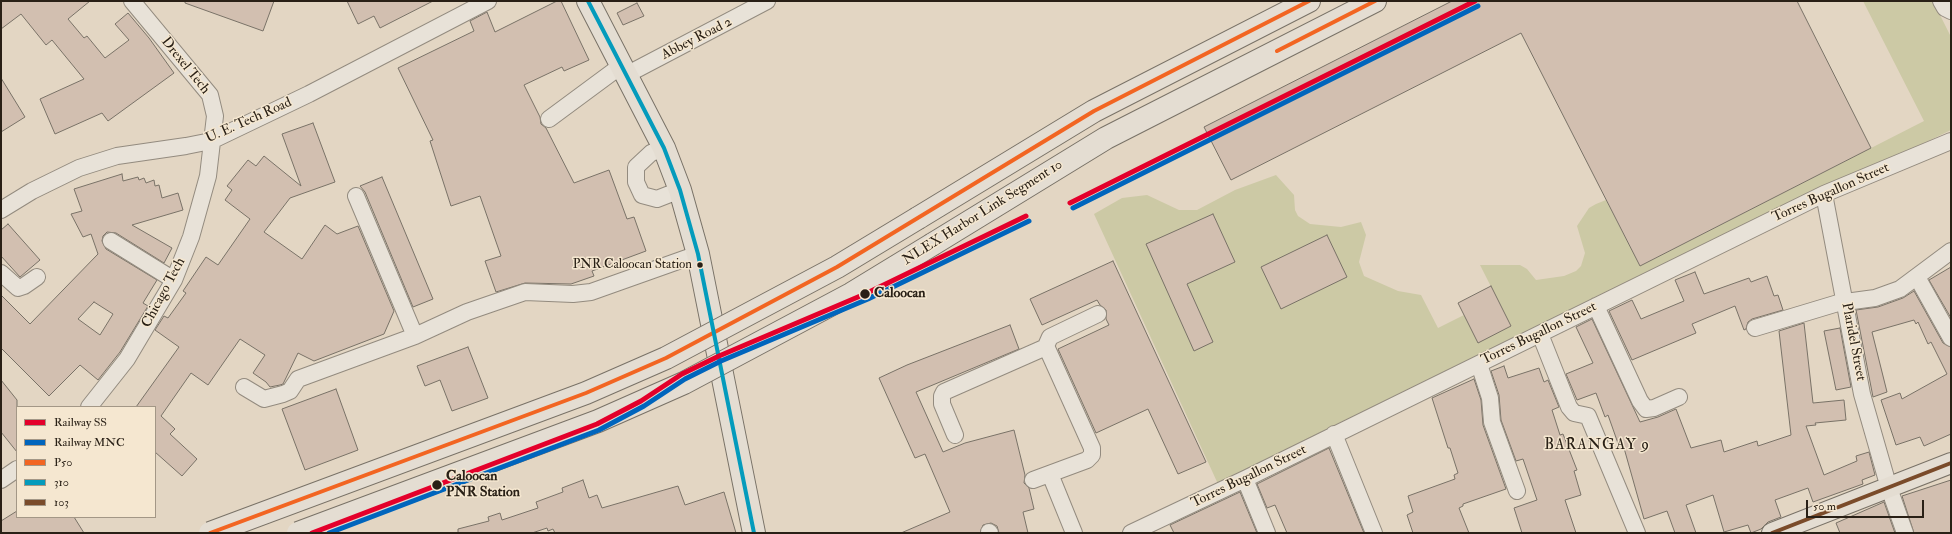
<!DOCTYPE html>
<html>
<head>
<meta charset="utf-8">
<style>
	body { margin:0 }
	#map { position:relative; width:1952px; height:534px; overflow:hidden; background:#e3d6c3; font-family:"IM FELL Double Pica",serif }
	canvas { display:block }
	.frame { position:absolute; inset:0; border:2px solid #292016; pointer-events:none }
	.legend { position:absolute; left:16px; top:406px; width:140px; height:112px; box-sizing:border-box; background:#f5e7d0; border:1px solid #a39786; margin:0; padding:5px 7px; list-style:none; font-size:12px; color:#292016 }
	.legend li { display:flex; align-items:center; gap:8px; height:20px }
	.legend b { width:20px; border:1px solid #a39786 }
	.scale { position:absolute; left:1806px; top:500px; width:118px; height:18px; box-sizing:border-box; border:2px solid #292016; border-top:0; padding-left:5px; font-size:12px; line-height:14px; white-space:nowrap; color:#292016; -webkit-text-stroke:3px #f5e7d0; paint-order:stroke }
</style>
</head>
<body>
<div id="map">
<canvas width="1952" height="534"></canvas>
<div class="frame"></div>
<ul class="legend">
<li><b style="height:5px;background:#e4002b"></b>Railway SS</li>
<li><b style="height:5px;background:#0065bd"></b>Railway MNC</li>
<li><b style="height:5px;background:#f26522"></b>P50</li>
<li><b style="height:5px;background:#049bbc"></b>310</li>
<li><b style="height:5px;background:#7a4b2a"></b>103</li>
</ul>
<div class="scale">50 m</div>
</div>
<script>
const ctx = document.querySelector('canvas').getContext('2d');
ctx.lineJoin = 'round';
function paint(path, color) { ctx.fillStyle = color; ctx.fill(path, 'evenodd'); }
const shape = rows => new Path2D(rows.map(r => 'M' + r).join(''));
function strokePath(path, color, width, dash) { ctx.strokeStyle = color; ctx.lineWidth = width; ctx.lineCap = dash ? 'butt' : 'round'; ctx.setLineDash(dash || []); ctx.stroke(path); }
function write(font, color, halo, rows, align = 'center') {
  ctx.font = font + ' "IM FELL Double Pica",serif'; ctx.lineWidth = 3; ctx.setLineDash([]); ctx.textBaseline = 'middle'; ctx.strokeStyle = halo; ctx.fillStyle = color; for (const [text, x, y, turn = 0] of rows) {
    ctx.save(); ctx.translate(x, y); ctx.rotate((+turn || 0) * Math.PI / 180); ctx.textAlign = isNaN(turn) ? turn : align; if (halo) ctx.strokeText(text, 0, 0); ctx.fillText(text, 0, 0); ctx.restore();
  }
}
paint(shape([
	[1863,1,1933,1,1951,37,1951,130,1218,484,1094,214,1122,198,1147,195,1179,210,1197,210,1235,190,1276,175,1294,195,1295,210,1298,216,1310,224,1341,227,1361,222,1366,235,1359,262,1364,276,1398,291,1421,295,1438,328,1464,315,1478,342,1511,326,1480,265,1520,265,1527,269,1536,280,1564,276,1576,271,1581,266,1585,253,1577,226,1589,208,1596,204,1606,200,1640,266,1924,121]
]), '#ccc9a5');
const building = shape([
	[1,1,90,1,68,19,84,38,87,36,105,58,129,40,115,24,128,13,149,38,174,73,108,121,102,113,55,134,40,99,84,79,52,40,46,45,21,14,1,29,1,1],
	[185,1,274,1,263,31,185,3,185,1],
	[347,1,433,1,380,28,374,16,358,24,347,1],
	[557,1,561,1,589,60,564,71,562,67,524,85,540,117,541,124,546,128,574,183,609,170,627,219,634,217,646,251,592,271,594,276,571,284,525,283,496,292,485,261,501,256,480,196,451,206,430,141,433,140,398,68,474,31,470,21,487,12,495,32,557,1],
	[1452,1,1797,1,1871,148,1640,266,1521,33,1231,180,1204,127,1452,1],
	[637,3,644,16,623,25,617,13,637,3],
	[1,78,25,117,1,132,1,78],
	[313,123,335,182,290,198,264,232,302,259,325,225,337,234,358,226,394,311,384,334,314,361,298,353,283,384,280,385,270,387,266,382,253,373,265,355,240,339,208,385,191,373,161,416,175,429,170,434,197,459,182,476,155,452,155,407,136,407,179,347,155,330,164,316,168,318,186,293,183,291,206,257,218,265,250,219,225,200,232,190,227,186,248,160,256,166,264,156,301,186,282,134,313,123],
	[122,174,123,181,138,177,139,180,144,178,146,183,154,180,155,186,159,185,162,198,178,193,183,210,132,225,172,248,164,263,116,233,107,232,103,236,102,241,106,249,157,280,143,303,148,306,120,352,98,380,80,365,49,396,1,348,1,295,30,324,98,254,91,234,83,237,71,214,82,211,74,189,122,174],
	[94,302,113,314,100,335,78,319,94,302],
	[382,177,433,299,413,307,365,192,360,186,382,177],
	[1213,214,1235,262,1187,284,1213,342,1194,351,1146,244,1213,214],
	[8,224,40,260,20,277,1,256,1,230,8,224],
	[1327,235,1347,277,1281,309,1261,267,1327,235],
	[1113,261,1206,462,1178,474,1148,409,1096,433,1058,349,1109,325,1106,319,1106,310,1100,305,1097,300,1042,325,1030,299,1113,261],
	[1951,267,1951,318,1929,280,1951,267],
	[1695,272,1704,294,1749,278,1751,282,1767,276,1774,296,1778,295,1783,310,1752,319,1748,322,1746,329,1744,330,1735,306,1692,324,1696,333,1632,360,1609,311,1632,300,1641,319,1684,301,1675,280,1695,272],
	[1491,286,1511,326,1478,343,1458,303,1491,286],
	[1914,291,1943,343,1951,347,1951,434,1924,446,1920,437,1896,445,1881,400,1900,393,1902,399,1947,374,1931,342,1928,344,1918,322,1916,324,1914,320,1872,332,1887,392,1873,397,1856,310,1878,307,1903,298,1914,291],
	[1592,319,1640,422,1658,417,1676,409,1691,448,1721,440,1724,452,1757,441,1758,446,1791,435,1779,331,1804,323,1813,403,1844,400,1846,420,1815,423,1816,425,1806,426,1824,475,1857,461,1856,456,1869,452,1875,475,1862,480,1863,484,1813,502,1808,488,1775,500,1781,517,1768,522,1761,529,1751,533,1748,525,1724,532,1713,495,1686,505,1696,533,1675,533,1667,511,1644,519,1624,448,1620,449,1608,415,1605,417,1596,393,1577,400,1566,374,1593,363,1576,327,1592,319],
	[1010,325,1019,349,916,392,943,452,965,443,1014,430,1025,475,1024,483,1029,488,1034,509,1023,512,1028,533,999,533,997,526,991,523,983,525,980,533,901,533,950,512,925,454,915,458,879,378,907,365,1010,325],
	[1840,328,1851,387,1836,390,1824,331,1840,328],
	[468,347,488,398,452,411,440,380,425,386,417,366,468,347],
	[1504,366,1508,378,1539,368,1544,382,1548,380,1559,407,1552,410,1560,435,1563,434,1577,470,1574,471,1581,495,1565,500,1576,533,1522,533,1514,508,1537,500,1523,459,1516,461,1501,420,1499,395,1491,371,1504,366],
	[1474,379,1481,400,1483,425,1506,489,1463,504,1463,506,1459,508,1469,533,1413,533,1407,515,1413,512,1408,496,1455,479,1454,475,1458,473,1450,448,1448,448,1432,398,1474,379],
	[1,380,17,400,17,452,1,432,1,380],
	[336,389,358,450,305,470,282,409,336,389],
	[1329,448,1364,533,1287,533,1275,505,1267,508,1257,484,1329,448],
	[583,480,589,498,597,495,602,508,678,486,685,505,724,492,736,533,555,533,553,529,548,531,547,528,532,533,458,533,458,529,489,521,488,517,500,513,502,520,538,508,536,502,563,492,562,488,583,480],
	[1951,480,1951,533,1914,533,1902,496,1951,480],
	[1240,492,1257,533,1174,533,1170,525,1240,492],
	[1884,502,1895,533,1840,533,1836,523,1884,502],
	[17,511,17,517,74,517,84,533,1,533,1,521,17,511]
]);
paint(building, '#d2bfb0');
strokePath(building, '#797267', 1);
const minor = shape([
	[1941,1,1945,8,1951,11],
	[626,75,767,1],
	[549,119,622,65],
	[664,148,651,153,636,167,636,182,642,195,657,199,680,190],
	[1824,194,1862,394,1889,488,1905,533],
	[356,196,415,336],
	[1,210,32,191,79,168,117,156,186,146,211,141,309,94,488,1],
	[111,241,174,280],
	[1,273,18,288,24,286,37,277],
	[1917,277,1951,338],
	[1596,306,1640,401,1646,409,1654,408,1679,397],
	[1755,328,1838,303,1875,298,1900,289,1951,251],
	[1540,334,1569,407,1574,413,1588,416,1637,533],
	[1479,364,1490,398,1492,422,1517,491],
	[244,387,264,399,283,394,290,391,298,379,415,336,467,312,525,292,573,294,591,292,698,254],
	[89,407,127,359,174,280,191,237,208,176,215,116,210,95,132,1],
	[1334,434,1374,533],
	[955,435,942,404,942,396,944,392,1046,347],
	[1050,474,1074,533],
	[1245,479,1267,533],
	[1,480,17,469],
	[1033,480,1087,460,1092,455,1092,448,1046,346,1050,337,1098,314],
	[989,532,990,533],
	[1131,533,1245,479,1824,194,1951,141]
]);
const major = shape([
	[1772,533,1951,463]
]);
const highway = shape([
	[588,1,664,148,680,190,698,254,754,533],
	[918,218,1094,111,1309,1],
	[933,244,1106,138,1375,1]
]);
strokePath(minor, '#938b7f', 18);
strokePath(major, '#797267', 22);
strokePath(highway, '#797267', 24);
strokePath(minor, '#e8e2d8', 16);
strokePath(major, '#e4ddd2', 20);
strokePath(highway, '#e4ddd2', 22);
const highwayBridge = shape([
	[210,533,586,393,666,358,837,267,918,218],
	[298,533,598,421,684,383,851,294,933,244]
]);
strokePath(highwayBridge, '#797267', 24, []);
strokePath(highwayBridge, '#e4ddd2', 22);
strokePath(shape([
	[1277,51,1375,1],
	[210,533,586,393,666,358,837,267,1094,111,1309,1]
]), '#f26522', 4);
strokePath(shape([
	[588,1,664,148,680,190,698,254,754,533]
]), '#049bbc', 4);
strokePath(shape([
	[1772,533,1951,463]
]), '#7a4b2a', 4);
strokePath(shape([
	[1070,203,1475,1],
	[312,533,597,424,641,401,682,374,719,356,865,294,1026,216]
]), '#e4002b', 5);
strokePath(shape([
	[1073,208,1478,6],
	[329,533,599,430,644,406,685,379,721,361,868,299,1029,221]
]), '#0065bd', 5);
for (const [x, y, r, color] of [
	[700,265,3.5,"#292016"],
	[865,294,5.5,"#292016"],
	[437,485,5.5,"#292016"]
]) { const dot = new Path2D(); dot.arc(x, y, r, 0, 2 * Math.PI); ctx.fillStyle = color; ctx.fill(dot); strokePath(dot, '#f5e7d0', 1.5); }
write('13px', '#292016', '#f5e7d0', [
	["PNR Caloocan Station",692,265]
], 'right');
write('14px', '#292016', '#f5e7d0', [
	["Abbey Road 2",697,39,-27],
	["Drexel Tech",185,66,51],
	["U. E. Tech Road",249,121,-24],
	["Torres Bugallon Street",1831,193,-24],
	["NLEX Harbor Link Segment 10",983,213,-32],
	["Chicago Tech",164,293,-62],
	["Torres Bugallon Street",1539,334,-26],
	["Plaridel Street",1853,342,79],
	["Torres Bugallon Street",1249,477,-26]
]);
write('bold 14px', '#292016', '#f5e7d0', [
	["Caloocan",874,294],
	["Caloocan",446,477],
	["PNR Station",446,493]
], 'left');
ctx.letterSpacing = '1px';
write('15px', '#292016', '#f5e7d0', [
	["BARANGAY 9",1597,446]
]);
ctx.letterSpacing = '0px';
</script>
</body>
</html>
